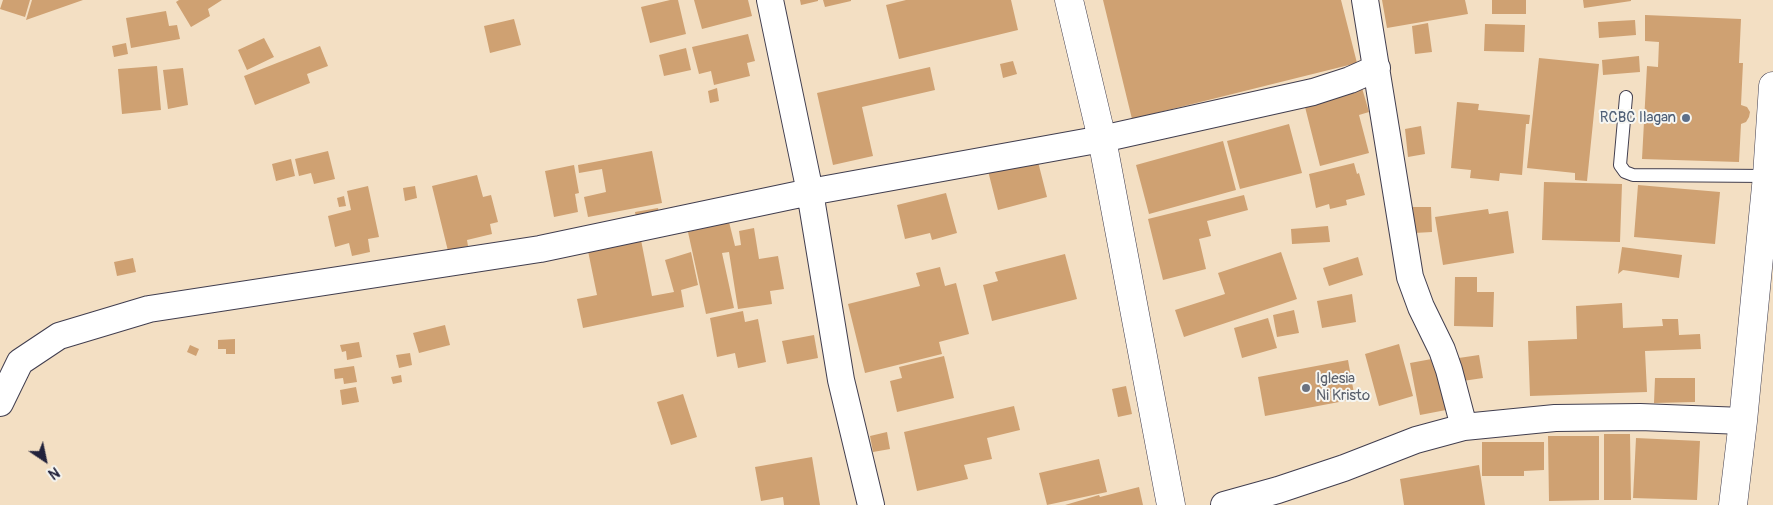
<!DOCTYPE html>
<html>
<head>
<meta charset="utf-8">
<style>
	body { margin:0 }
	#map { position:relative; width:1773px; height:505px; overflow:hidden; background:#f3dfc3; font-family:Pangolin,sans-serif }
	canvas { display:block }
	.north { position:absolute; left:20px; top:435px; width:50px; height:50px; -webkit-text-stroke:4px #f6f6f2; paint-order:stroke; rotate:146deg; font-size:14px; font-weight:700; line-height:20px; text-align:center; color:#22223b }
	.north::after { content:''; display:block; margin:auto; width:18px; height:22px; background:#22223b; clip-path:polygon(50% 0,100% 100%,50% 72%,0 100%) }
</style>
</head>
<body>
<div id="map">
<canvas width="1773" height="505"></canvas>
<div class="north">N</div>
</div>
<script>
const ctx = document.querySelector('canvas').getContext('2d');
ctx.lineJoin = 'round';
function paint(path, color) { ctx.fillStyle = color; ctx.fill(path, 'evenodd'); }
const shape = rows => new Path2D(rows.map(r => 'M' + r).join(''));
function strokePath(path, color, width, dash) { ctx.strokeStyle = color; ctx.lineWidth = width; ctx.lineCap = dash ? 'butt' : 'round'; ctx.setLineDash(dash || []); ctx.stroke(path); }
function write(font, color, halo, rows, align = 'center') {
  ctx.font = font + ' Pangolin,sans-serif'; ctx.lineWidth = 4; ctx.setLineDash([]); ctx.textBaseline = 'middle'; ctx.strokeStyle = halo; ctx.fillStyle = color; for (const [text, x, y, turn = 0] of rows) {
    ctx.save(); ctx.translate(x, y); ctx.rotate((+turn || 0) * Math.PI / 180); ctx.textAlign = isNaN(turn) ? turn : align; if (halo) ctx.strokeText(text, 0, 0); ctx.fillText(text, 0, 0); ctx.restore();
  }
}
paint(shape([
	[3,0,30,0,25,17,0,9],
	[32,0,83,0,26,20],
	[179,0,222,0,208,9,210,16,191,27,176,2],
	[670,0,678,0,686,34,650,43,641,7],
	[694,0,748,0,752,16,702,29],
	[800,0,818,0,818,1,801,5],
	[823,0,851,0,851,1,825,7],
	[906,0,1011,0,1018,30,899,59,886,5],
	[1103,0,1341,0,1357,63,1132,119],
	[1382,0,1465,0,1468,14,1387,28],
	[1492,0,1526,0,1526,14,1492,14],
	[1583,0,1631,0,1631,1,1584,8],
	[166,11,169,26,177,25,180,39,131,48,126,18],
	[1645,15,1741,19,1739,63,1743,63,1741,105,1747,107,1750,112,1749,117,1746,122,1741,124,1739,162,1642,159,1647,66,1658,67,1659,42,1645,41],
	[514,19,521,45,490,53,484,26],
	[1635,20,1636,35,1599,38,1598,22],
	[1428,23,1432,52,1415,54,1412,26],
	[1485,24,1525,25,1524,52,1484,51],
	[748,34,755,61,747,63,750,76,714,85,711,71,699,74,692,47],
	[264,38,274,57,247,70,238,50],
	[126,43,128,54,114,57,112,46],
	[320,46,328,66,307,74,310,83,255,105,244,76],
	[686,48,691,70,664,76,659,55],
	[1639,56,1640,72,1603,75,1602,60],
	[1539,58,1599,64,1587,181,1575,180,1575,173,1527,168],
	[1013,61,1017,74,1003,78,1000,64],
	[157,66,161,110,122,114,118,69],
	[930,67,935,90,862,107,873,156,833,165,817,93],
	[183,68,188,105,168,109,163,70],
	[717,88,719,101,710,103,708,91],
	[1362,88,1369,112,1359,115,1369,153,1320,166,1304,103],
	[1457,102,1479,104,1478,110,1530,115,1529,124,1526,124,1522,175,1500,173,1499,181,1470,178,1471,170,1451,168],
	[1289,124,1302,173,1240,189,1227,141],
	[1421,126,1425,154,1408,157,1405,129],
	[1223,141,1236,190,1149,214,1136,165],
	[328,151,335,179,314,184,311,173,299,176,295,159],
	[652,151,662,203,588,217,584,197,606,192,602,169,579,173,578,165],
	[1036,154,1047,197,998,210,987,167],
	[291,159,295,176,276,181,272,164],
	[1354,163,1357,174,1359,173,1365,195,1346,200,1347,205,1330,209,1329,204,1316,208,1309,174],
	[574,165,579,193,575,194,578,212,554,217,545,171],
	[477,175,483,197,491,195,498,222,490,224,492,234,467,240,468,246,448,251,432,186],
	[1544,182,1622,184,1620,242,1542,240],
	[1638,185,1720,192,1715,244,1634,237],
	[368,186,379,237,368,239,370,252,352,256,349,243,335,247,328,216,351,210,347,191],
	[415,186,417,198,405,201,403,188],
	[946,193,957,233,932,240,930,233,905,239,897,205],
	[1244,195,1248,210,1207,221,1211,236,1199,239,1206,269,1163,280,1148,219],
	[344,196,346,206,339,207,337,198],
	[1413,207,1431,207,1432,232,1414,233],
	[658,208,660,219,637,223,635,212],
	[1488,209,1489,214,1508,211,1514,253,1443,265,1435,217],
	[729,222,735,246,741,245,739,231,754,228,759,259,778,256,784,289,770,291,772,304,738,309,729,252,722,253,734,308,706,314,688,232],
	[1328,226,1330,242,1292,244,1291,229],
	[641,240,652,296,674,292,665,260,691,252,698,285,681,290,684,307,583,328,577,299,597,295,588,251],
	[1622,247,1682,255,1679,278,1623,270,1618,274],
	[1281,252,1297,299,1184,337,1175,310,1225,294,1218,273],
	[1065,254,1077,299,992,321,983,285,998,281,995,272],
	[1358,257,1363,275,1329,286,1323,268],
	[133,258,136,272,117,276,114,262],
	[940,267,945,286,956,283,969,334,939,342,942,354,865,373,848,304,920,286,916,273],
	[1455,277,1477,277,1477,292,1494,292,1493,327,1454,326],
	[1352,294,1356,322,1322,328,1317,301],
	[1622,303,1623,328,1663,326,1662,319,1678,319,1679,335,1700,334,1701,349,1645,351,1647,392,1530,396,1528,341,1577,339,1576,306],
	[1294,310,1299,333,1277,337,1273,315],
	[743,311,745,322,758,319,766,362,738,368,735,353,717,357,710,318],
	[1268,318,1277,348,1242,358,1234,328],
	[445,325,450,345,419,353,413,333],
	[814,335,818,358,787,364,782,341],
	[235,339,235,354,226,354,226,349,218,349,218,340],
	[359,342,362,357,347,360,346,351,342,352,340,345],
	[1399,344,1413,396,1379,406,1365,354],
	[190,345,199,349,196,356,187,352],
	[410,353,412,365,399,368,396,355],
	[1479,355,1483,378,1456,382,1452,359],
	[944,356,954,398,897,412,890,381,902,378,899,367],
	[1437,358,1446,410,1420,415,1410,363],
	[1348,360,1355,399,1265,416,1258,377],
	[354,366,357,382,344,384,343,378,335,379,334,369],
	[401,375,402,382,393,384,391,377],
	[1655,378,1695,378,1695,402,1654,403],
	[1126,386,1132,414,1118,417,1112,389],
	[356,387,359,402,342,405,340,390],
	[683,394,697,437,671,445,657,402],
	[1014,406,1020,430,987,438,992,459,964,465,968,479,917,491,904,432],
	[887,432,890,449,873,452,870,436],
	[1604,434,1630,434,1631,500,1604,500],
	[1548,436,1599,436,1599,500,1549,501],
	[1636,438,1700,441,1697,500,1633,498],
	[1482,442,1544,442,1544,470,1524,471,1524,476,1482,476],
	[812,457,820,505,784,505,783,497,761,501,755,467],
	[1099,459,1107,492,1047,505,1039,473],
	[1479,465,1485,505,1404,505,1400,479],
	[1139,487,1143,505,1065,505,1099,495,1100,497]
]), '#cfa172');
const service = shape([
	[1626,97,1620,165,1625,172,1633,175,1767,176]
]);
const minor = shape([
	[770,0,810,192,841,380,871,505],
	[1365,0,1410,277,1421,307,1442,350,1449,370,1464,427],
	[0,403,20,362,59,336,149,309,540,249,810,192,1102,139,1313,92,1350,80,1377,68],
	[1224,505,1278,490,1344,468,1416,440,1464,427,1555,418,1640,417,1743,421]
]);
const tertiary = shape([
	[1069,0,1102,139,1171,505]
]);
const secondary = shape([
	[1733,505,1743,421,1767,176,1773,86]
]);
strokePath(service, '#413e4f', 14);
strokePath(minor, '#413e4f', 28);
strokePath(tertiary, '#413e4f', 29);
strokePath(secondary, '#413e4f', 29);
strokePath(service, '#fff', 12);
strokePath(minor, '#fff', 26);
strokePath(tertiary, '#fff', 28);
strokePath(secondary, '#fff', 28);
for (const [x, y, r, color] of [
	[1686,118,5,"#5c6f8a"],
	[1306,388,5,"#6b7280"]
]) { const dot = new Path2D(); dot.arc(x, y, r, 0, 2 * Math.PI); ctx.fillStyle = color; ctx.fill(dot); strokePath(dot, '#f6f6f2', 2); }
write('15px', '#4e5e75', '#f6f6f2', [
	["RCBC Ilagan",1676,118]
], 'right');
write('15px', '#5b616d', '#f6f6f2', [
	["Iglesia",1316,379],
	["Ni Kristo",1316,396]
], 'left');
</script>
</body>
</html>
